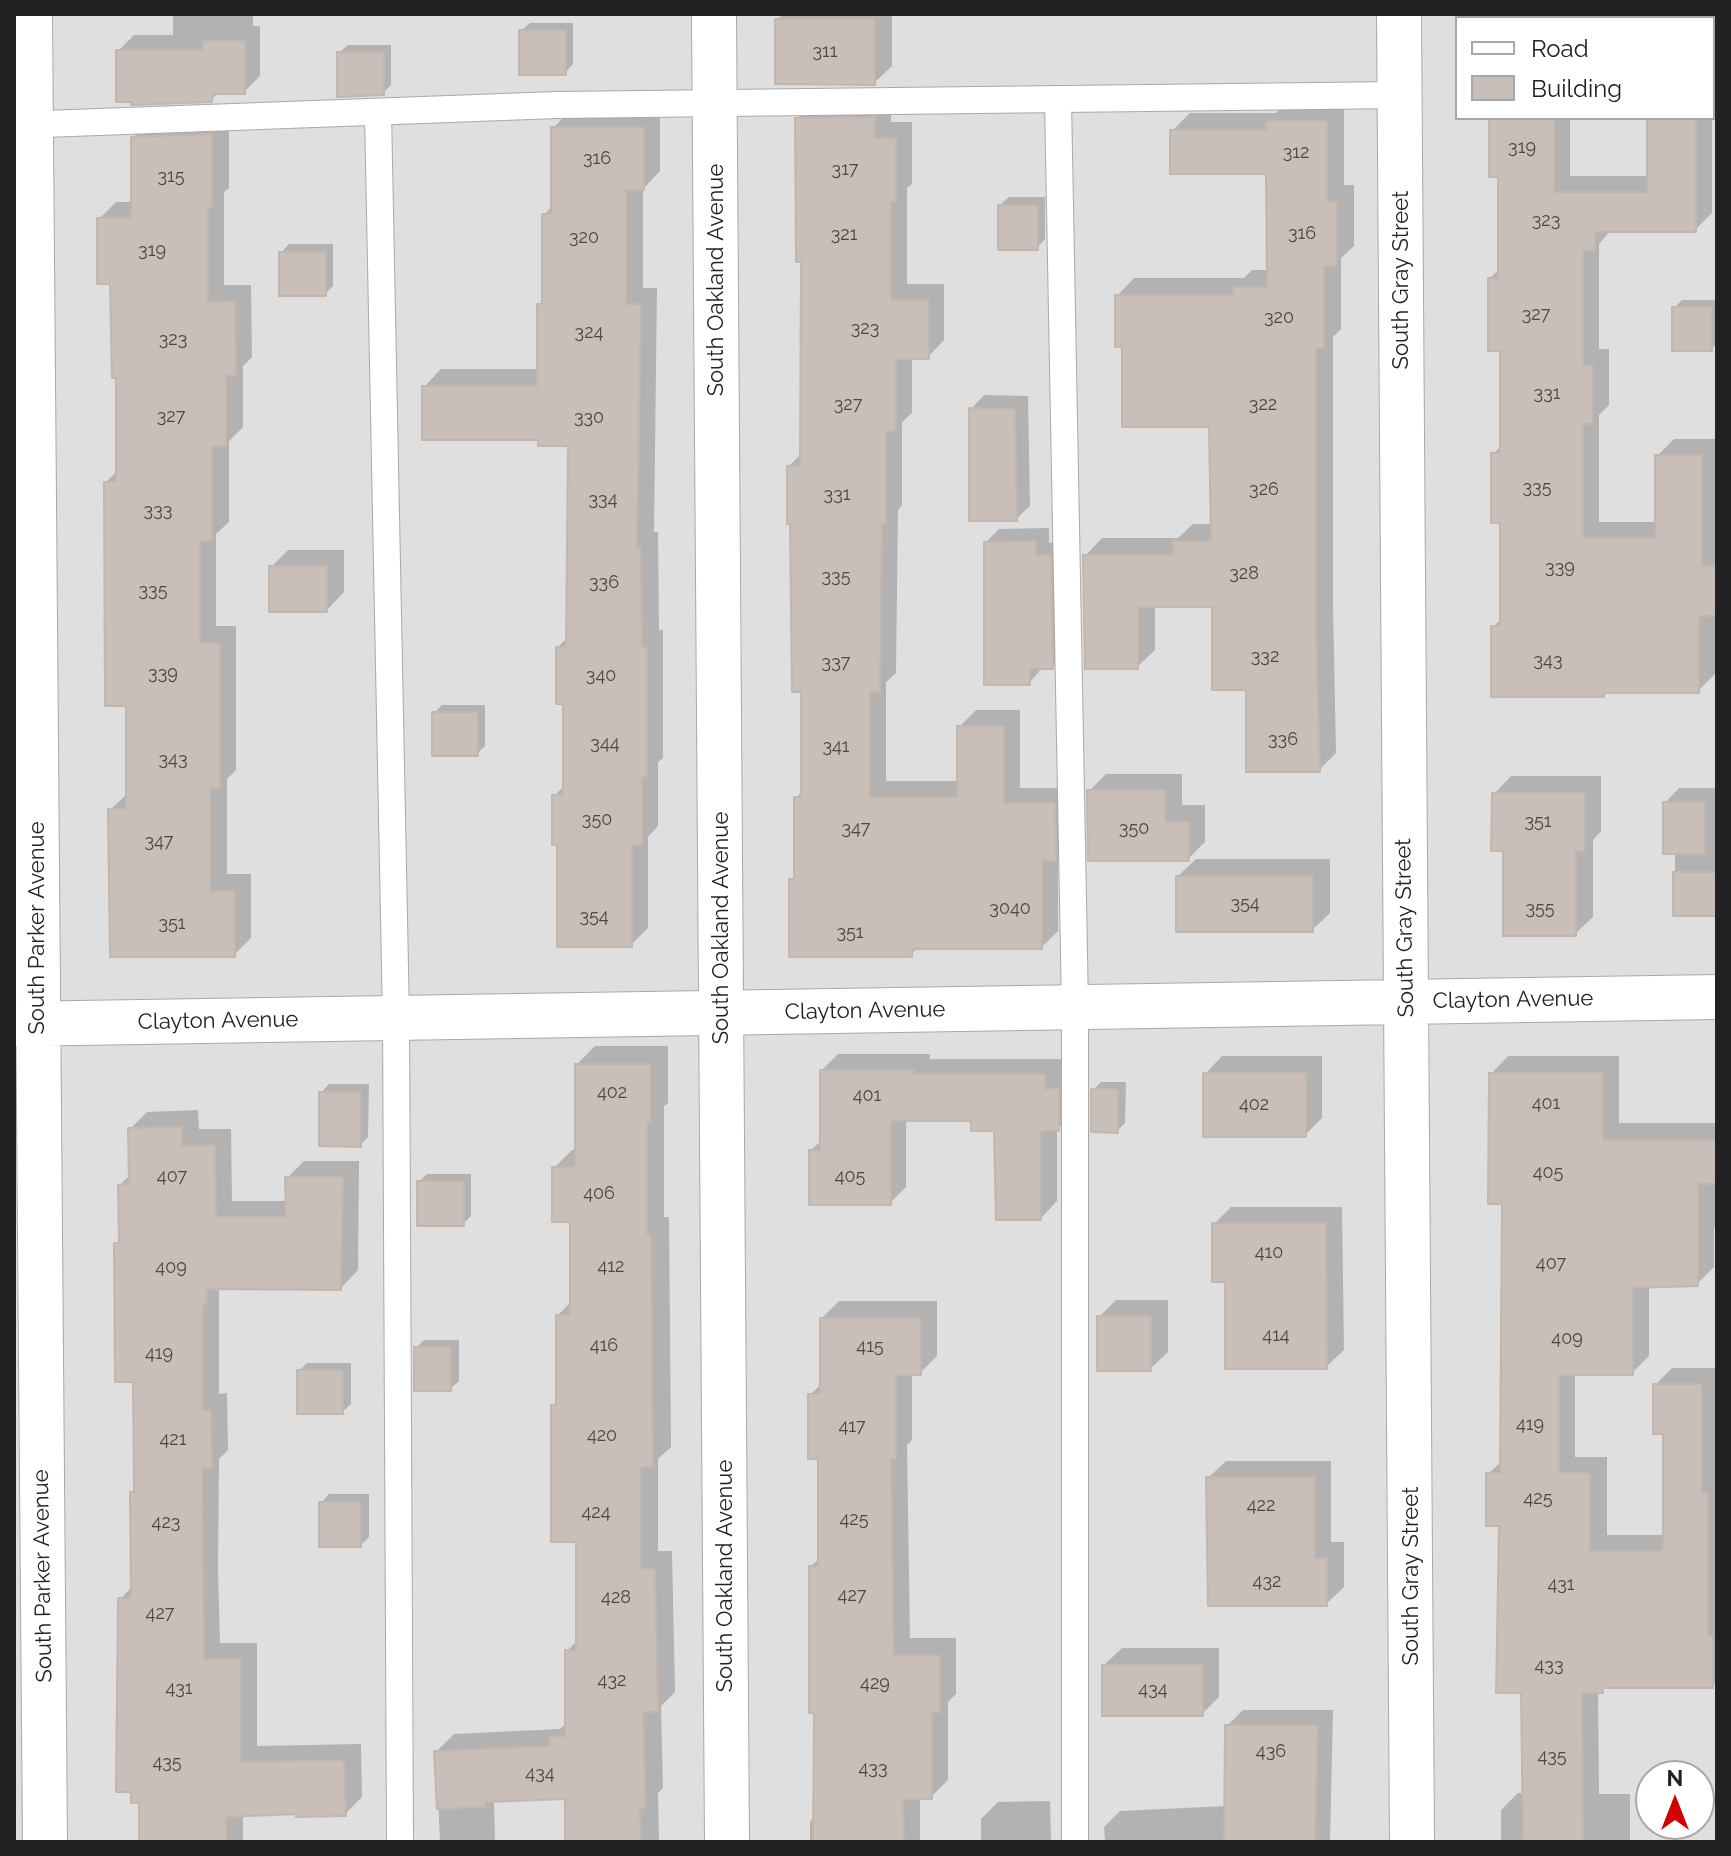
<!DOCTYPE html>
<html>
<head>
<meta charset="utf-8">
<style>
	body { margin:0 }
	#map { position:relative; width:1731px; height:1856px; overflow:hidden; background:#f2efe9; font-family:Raleway,sans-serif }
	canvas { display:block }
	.frame { position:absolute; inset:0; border:16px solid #222; pointer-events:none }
	.legend { position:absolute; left:1455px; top:16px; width:260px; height:104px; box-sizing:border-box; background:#fff; border:2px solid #a7a7a7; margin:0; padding:10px 14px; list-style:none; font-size:24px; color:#222 }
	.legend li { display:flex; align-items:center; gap:16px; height:40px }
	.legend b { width:40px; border:2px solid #a7a7a7 }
	.north { position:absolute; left:1635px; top:1760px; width:80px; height:80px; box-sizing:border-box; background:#fff; border:2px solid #a7a7a7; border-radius:50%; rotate:0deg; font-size:22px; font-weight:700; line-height:32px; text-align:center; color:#222 }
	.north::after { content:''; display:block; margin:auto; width:28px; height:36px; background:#d40000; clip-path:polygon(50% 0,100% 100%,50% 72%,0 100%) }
</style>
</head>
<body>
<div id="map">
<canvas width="1731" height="1856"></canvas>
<div class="frame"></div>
<ul class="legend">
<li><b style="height:10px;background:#fff"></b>Road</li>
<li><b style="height:22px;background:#c7bfb8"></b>Building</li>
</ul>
<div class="north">N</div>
</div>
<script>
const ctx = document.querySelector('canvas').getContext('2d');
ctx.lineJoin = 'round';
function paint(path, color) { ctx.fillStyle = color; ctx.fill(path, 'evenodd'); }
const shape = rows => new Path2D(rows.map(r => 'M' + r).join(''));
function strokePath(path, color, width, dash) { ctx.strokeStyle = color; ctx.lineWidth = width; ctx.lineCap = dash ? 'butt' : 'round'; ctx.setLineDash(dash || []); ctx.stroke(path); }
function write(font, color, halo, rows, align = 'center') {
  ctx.font = font + ' Raleway,sans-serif'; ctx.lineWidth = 6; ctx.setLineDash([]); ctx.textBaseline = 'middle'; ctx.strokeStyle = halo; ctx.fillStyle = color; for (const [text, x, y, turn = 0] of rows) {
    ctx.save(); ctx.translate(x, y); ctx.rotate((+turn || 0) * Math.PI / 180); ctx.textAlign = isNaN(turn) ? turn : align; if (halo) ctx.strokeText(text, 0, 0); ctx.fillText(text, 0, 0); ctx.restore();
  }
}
paint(shape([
	[14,14,1717,14,1717,1842,14,1842],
	[1457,18,1713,18,1713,118,1457,118],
	[1651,1776,1699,1776,1699,1824,1651,1824]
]), '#e0dfdf');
paint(shape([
	[173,14,253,14,253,26,260,26,260,76,244,92,219,92,211,100,118,51,134,35,173,35],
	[783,14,892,14,892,66,874,83,777,20],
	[1500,14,1600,14,1600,18,1500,18],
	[530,23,573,23,573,64,565,73,521,31],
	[1713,27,1717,27,1717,82,1713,82],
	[348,45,391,45,391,85,383,93,339,53],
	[891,101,891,122,912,122,912,184,907,188,907,284,944,284,944,340,928,357,912,357,912,413,902,422,902,505,898,510,896,673,886,682,886,781,959,781,959,727,976,710,1020,710,1020,788,1071,788,1072,842,1058,856,1058,931,1042,947,918,947,911,955,791,880,796,875,796,798,803,790,803,690,789,466,802,453,803,260,797,119,813,102],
	[1285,104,1344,104,1344,185,1354,185,1354,246,1341,258,1341,329,1333,337,1333,606,1336,753,1319,770,1248,688,1214,605,1155,605,1155,650,1137,667,1085,556,1102,538,1178,538,1193,524,1213,524,1211,425,1124,345,1117,296,1134,278,1244,278,1252,270,1269,270,1268,172,1172,131,1190,113,1276,113],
	[570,111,660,111,660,171,643,189,643,288,657,288,654,532,658,532,659,630,663,630,663,758,658,762,658,826,648,837,648,928,631,945,559,843,554,796,565,785,565,702,558,647,568,637,570,444,540,438,424,387,441,369,539,369,539,305,544,300,544,215,553,205,553,128],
	[229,117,229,188,224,192,224,285,251,285,252,357,243,366,243,427,229,441,229,522,216,534,216,626,236,626,236,770,227,779,227,874,251,874,251,938,234,955,110,810,128,793,128,704,106,482,118,470,118,376,112,282,99,219,116,202,133,202,133,138,150,120],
	[1491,118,1570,118,1570,176,1649,176,1649,118,1712,118,1712,213,1695,230,1611,230,1599,244,1599,349,1609,349,1609,405,1599,415,1599,522,1657,522,1657,456,1674,439,1717,439,1715,674,1698,691,1607,691,1604,695,1493,627,1502,618,1502,521,1493,454,1502,445,1502,349,1490,278,1500,269,1500,175],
	[1009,197,1045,197,1045,239,1037,248,1000,205],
	[289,244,333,244,333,286,325,294,281,253],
	[1682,300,1717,300,1717,344,1711,349,1674,308],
	[984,395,1028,396,1030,506,1016,519,971,409],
	[1049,528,1049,543,1063,543,1065,654,1052,667,1043,667,1029,683,986,542,999,529],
	[288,550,344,550,344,592,327,610,271,567],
	[442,705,485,705,485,746,477,754,434,713],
	[1106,774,1182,774,1182,805,1205,805,1205,842,1188,859,1089,791],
	[1511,776,1601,776,1601,831,1593,840,1593,917,1575,934,1505,849,1494,794],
	[1679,788,1717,788,1717,914,1675,914,1675,852,1665,803],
	[1196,859,1330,859,1330,913,1312,930,1178,876],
	[595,1046,668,1046,668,1103,664,1106,664,1217,669,1217,671,1447,658,1459,658,1551,672,1551,675,1692,661,1706,663,1788,658,1793,659,1842,568,1842,566,1797,494,1800,495,1842,440,1842,436,1752,454,1734,560,1729,567,1722,567,1651,578,1640,578,1540,553,1406,558,1401,558,1315,572,1301,572,1220,554,1168,572,1150,577,1150,577,1064],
	[838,1054,930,1054,930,1059,1061,1059,1061,1074,1074,1074,1074,1113,1057,1129,1057,1201,1041,1218,996,1129,973,1119,906,1119,906,1187,890,1203,811,1150,822,1140,822,1070],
	[1222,1056,1322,1056,1322,1118,1305,1135,1205,1074],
	[1508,1056,1619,1056,1619,1123,1717,1123,1717,1227,1714,1227,1714,1267,1697,1284,1649,1285,1649,1356,1632,1373,1575,1373,1575,1457,1607,1457,1607,1535,1664,1535,1665,1432,1655,1385,1672,1368,1717,1368,1717,1681,1712,1686,1606,1686,1598,1691,1599,1794,1630,1794,1630,1842,1501,1842,1501,1810,1518,1793,1524,1793,1523,1691,1501,1524,1488,1474,1503,1460,1504,1202,1491,1074],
	[1101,1082,1126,1082,1125,1123,1117,1131,1093,1090],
	[329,1084,369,1084,368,1137,360,1145,321,1093],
	[198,1110,199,1129,231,1129,232,1201,287,1201,287,1178,304,1161,359,1161,358,1270,341,1288,219,1289,219,1394,227,1393,228,1450,219,1459,218,1571,220,1643,257,1643,257,1746,361,1744,362,1797,345,1814,298,1811,243,1814,243,1842,141,1842,141,1801,120,1599,133,1586,132,1493,136,1488,135,1380,116,1244,121,1239,120,1185,131,1174,130,1129,147,1112],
	[427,1174,471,1174,471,1216,463,1224,419,1182],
	[1231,1207,1342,1207,1344,1350,1326,1367,1227,1280,1214,1224],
	[1116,1300,1168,1300,1168,1352,1150,1369,1099,1317],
	[839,1301,937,1301,937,1356,920,1373,912,1373,912,1440,907,1445,910,1638,956,1638,956,1694,948,1702,948,1780,931,1797,920,1797,920,1842,810,1842,810,1822,815,1816,816,1711,811,1566,820,1558,820,1457,810,1395,822,1383,822,1318],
	[424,1340,459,1340,459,1381,450,1389,416,1348],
	[307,1363,351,1363,351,1404,342,1412,299,1371],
	[1226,1461,1331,1461,1331,1542,1344,1542,1344,1587,1326,1604,1208,1478],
	[329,1494,369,1494,369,1537,361,1545,321,1503],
	[1122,1648,1219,1648,1219,1697,1202,1714,1104,1665],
	[1243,1710,1333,1710,1330,1842,1105,1842,1104,1827,1120,1811,1226,1806,1227,1726],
	[1050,1801,1051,1842,981,1842,981,1819,998,1802]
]), '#0003');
const building = shape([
	[775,19,875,19,875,85,775,84,775,19],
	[519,30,566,30,566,75,519,75,519,30],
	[203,41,245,41,245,94,212,94,212,102,131,105,131,102,116,102,116,50,203,50,203,41],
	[337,52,384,52,384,95,337,97,337,52],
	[875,117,875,138,896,138,896,202,891,202,891,300,929,300,929,359,896,359,896,431,886,431,886,524,882,524,880,692,870,692,870,797,957,797,957,726,1004,726,1004,803,1055,803,1056,861,1042,861,1042,949,912,949,912,957,789,957,789,879,794,879,794,797,801,797,801,692,792,692,790,524,787,524,787,466,800,466,801,262,796,262,795,118,875,117],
	[1489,118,1554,118,1554,192,1647,192,1647,118,1696,118,1696,232,1595,232,1595,251,1583,251,1583,365,1593,365,1593,424,1583,424,1583,538,1655,538,1655,455,1702,455,1702,566,1717,566,1717,616,1699,616,1699,693,1604,693,1604,697,1491,697,1491,626,1500,626,1500,523,1491,523,1491,453,1500,453,1500,351,1488,351,1488,278,1498,278,1498,177,1489,177,1489,118],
	[1266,121,1327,121,1327,202,1337,202,1337,266,1324,266,1324,348,1316,348,1316,625,1320,772,1246,772,1246,690,1212,690,1212,607,1138,607,1138,669,1085,669,1083,555,1173,555,1173,541,1211,541,1209,427,1122,427,1122,347,1115,347,1115,295,1233,295,1233,287,1267,287,1266,174,1170,174,1170,130,1266,130,1266,121],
	[551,127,644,127,644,190,626,190,626,304,641,304,637,549,641,548,642,647,647,647,647,777,642,777,642,845,632,845,632,947,557,947,557,845,552,845,552,795,563,795,563,704,556,704,556,647,566,647,568,446,538,446,538,440,422,440,422,386,537,386,537,304,542,304,542,214,551,214,551,127],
	[212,134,212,207,208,207,208,302,235,301,236,376,226,376,226,446,212,446,212,541,200,541,200,643,220,643,220,789,210,789,210,891,235,891,235,957,110,957,108,809,126,809,126,706,105,706,104,482,116,482,116,378,112,378,110,284,97,284,97,218,131,218,131,137,212,134],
	[998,205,1038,205,1038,250,998,250,998,205],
	[279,252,326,252,326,296,279,296,279,252],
	[1672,307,1712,307,1712,351,1672,351,1672,307],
	[969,408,1015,409,1017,521,969,521,969,408],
	[1036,541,1036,555,1051,555,1053,669,1030,669,1030,685,984,685,984,542,1036,541],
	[269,566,327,566,327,612,269,612,269,566],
	[432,712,478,712,478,756,432,756,432,712],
	[1087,790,1165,790,1165,822,1189,822,1189,861,1088,861,1087,790],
	[1492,793,1585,793,1585,851,1576,851,1576,936,1503,936,1503,851,1491,851,1492,793],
	[1663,802,1705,802,1705,854,1663,854,1663,802],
	[1673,872,1717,872,1717,916,1673,916,1673,872],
	[1176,876,1313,876,1313,932,1176,932,1176,876],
	[575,1064,650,1064,650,1123,647,1123,647,1235,651,1235,653,1467,641,1467,641,1569,655,1569,658,1712,643,1712,646,1808,640,1808,641,1842,565,1842,565,1799,486,1802,486,1807,437,1809,434,1751,550,1746,549,1737,565,1736,565,1650,576,1650,576,1542,551,1542,551,1405,556,1405,556,1315,570,1315,570,1222,552,1222,552,1167,575,1167,575,1064],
	[820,1070,914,1070,914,1074,1045,1074,1045,1089,1059,1089,1059,1131,1041,1131,1041,1220,996,1220,994,1131,971,1131,971,1121,891,1121,891,1205,809,1205,809,1150,820,1150,820,1070],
	[1203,1073,1306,1073,1306,1137,1203,1137,1203,1073],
	[1489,1073,1603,1073,1603,1140,1717,1140,1717,1184,1698,1184,1698,1286,1633,1288,1633,1375,1559,1375,1559,1473,1590,1473,1590,1551,1661,1551,1663,1548,1663,1434,1653,1434,1653,1384,1702,1384,1702,1493,1708,1493,1708,1636,1713,1636,1713,1688,1603,1688,1603,1693,1582,1693,1583,1842,1523,1842,1521,1693,1496,1693,1499,1526,1486,1526,1486,1473,1500,1473,1502,1204,1488,1204,1489,1073],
	[1091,1089,1118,1089,1118,1133,1091,1132,1091,1089],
	[319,1092,361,1092,361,1147,319,1146,319,1092],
	[182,1127,182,1146,215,1145,216,1217,286,1217,285,1177,343,1177,341,1290,207,1289,207,1304,203,1304,203,1410,211,1410,212,1469,202,1469,204,1659,241,1659,241,1762,344,1760,346,1816,296,1817,296,1814,226,1817,226,1842,139,1842,139,1803,131,1803,131,1792,116,1792,118,1598,131,1598,130,1492,134,1492,133,1382,115,1382,114,1243,119,1243,118,1185,129,1184,128,1128,182,1127],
	[417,1181,464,1181,464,1226,417,1226,417,1181],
	[1212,1223,1326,1223,1327,1369,1225,1369,1225,1282,1212,1282,1212,1223],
	[1097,1316,1151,1316,1151,1371,1097,1371,1097,1316],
	[820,1318,921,1318,921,1375,896,1375,896,1459,891,1459,894,1655,940,1655,940,1713,932,1713,932,1799,903,1799,904,1842,813,1842,814,1713,809,1713,809,1566,818,1566,818,1459,808,1459,808,1394,820,1394,820,1318],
	[414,1347,451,1347,451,1391,414,1391,414,1347],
	[297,1370,343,1370,343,1414,297,1414,297,1370],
	[1206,1477,1315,1477,1315,1558,1327,1558,1327,1606,1208,1606,1206,1477],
	[319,1502,361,1502,361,1547,319,1547,319,1502],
	[1102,1665,1203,1665,1203,1716,1102,1716,1102,1665],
	[1225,1725,1318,1725,1315,1842,1224,1842,1225,1725]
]);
paint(building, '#c7bfb8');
strokePath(building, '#c4b6ab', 2);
const service = shape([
	[1058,100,1075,1007,1075,1842],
	[378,112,396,1018,400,1842],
	[18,125,557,105,1400,95]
]);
const minor = shape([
	[30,14,45,1842],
	[714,14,727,1842],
	[1399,14,1412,1842],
	[14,1024,1717,997]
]);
strokePath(service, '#a9a9a9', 28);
strokePath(minor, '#a9a9a9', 46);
strokePath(service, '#fff', 26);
strokePath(minor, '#fff', 44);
write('18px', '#4b4948', null, [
	["311",825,52],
	["319",1522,148],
	["312",1296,153],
	["316",597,159],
	["317",845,170],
	["315",171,177],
	["323",1546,221],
	["316",1302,234],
	["321",844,235],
	["320",584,238],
	["319",152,251],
	["327",1536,315],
	["320",1279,318],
	["323",865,329],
	["324",589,333],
	["323",173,340],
	["331",1547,394],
	["327",848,405],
	["322",1263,405],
	["327",171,417],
	["330",589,418],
	["335",1537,488],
	["326",1264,490],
	["331",837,495],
	["334",603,500],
	["333",158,511],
	["339",1560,568],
	["328",1244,574],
	["335",836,577],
	["336",604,583],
	["335",153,591],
	["332",1265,657],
	["343",1548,661],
	["337",836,663],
	["339",163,674],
	["340",601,676],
	["336",1283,740],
	["344",605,744],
	["341",836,747],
	["343",173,760],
	["350",597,820],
	["351",1538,822],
	["347",856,829],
	["350",1134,829],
	["347",159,842],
	["354",1245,904],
	["3040",1010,909],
	["355",1540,909],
	["354",594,917],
	["351",172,924],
	["351",850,933],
	["402",612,1093],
	["401",867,1096],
	["401",1546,1104],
	["402",1254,1105],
	["405",1548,1173],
	["407",172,1177],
	["405",850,1177],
	["406",599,1194],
	["410",1269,1253],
	["407",1551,1264],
	["412",611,1267],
	["409",171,1268],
	["414",1276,1336],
	["409",1567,1339],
	["416",604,1346],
	["415",870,1347],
	["419",159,1354],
	["419",1530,1425],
	["417",852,1427],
	["420",602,1436],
	["421",173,1440],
	["425",1538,1499],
	["422",1261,1506],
	["424",596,1513],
	["425",854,1520],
	["423",166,1523],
	["432",1267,1582],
	["431",1561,1585],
	["427",852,1596],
	["428",616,1598],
	["427",160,1614],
	["433",1549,1666],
	["432",612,1681],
	["429",875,1684],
	["431",179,1689],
	["434",1153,1690],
	["436",1271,1752],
	["435",1552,1757],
	["435",167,1763],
	["433",873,1769],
	["434",540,1774]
]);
write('22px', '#222', '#fff', [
	["South Oakland Avenue",716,280,-90],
	["South Gray Street",1401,280,-90],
	["South Parker Avenue",37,928,-90],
	["South Oakland Avenue",721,928,-90],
	["South Gray Street",1405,928,-91],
	["Clayton Avenue",1513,1000,-1],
	["Clayton Avenue",865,1011,-1],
	["Clayton Avenue",218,1021,-1],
	["South Parker Avenue",43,1576,-91],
	["South Oakland Avenue",725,1576,-90],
	["South Gray Street",1411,1576,-90]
]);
</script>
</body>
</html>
